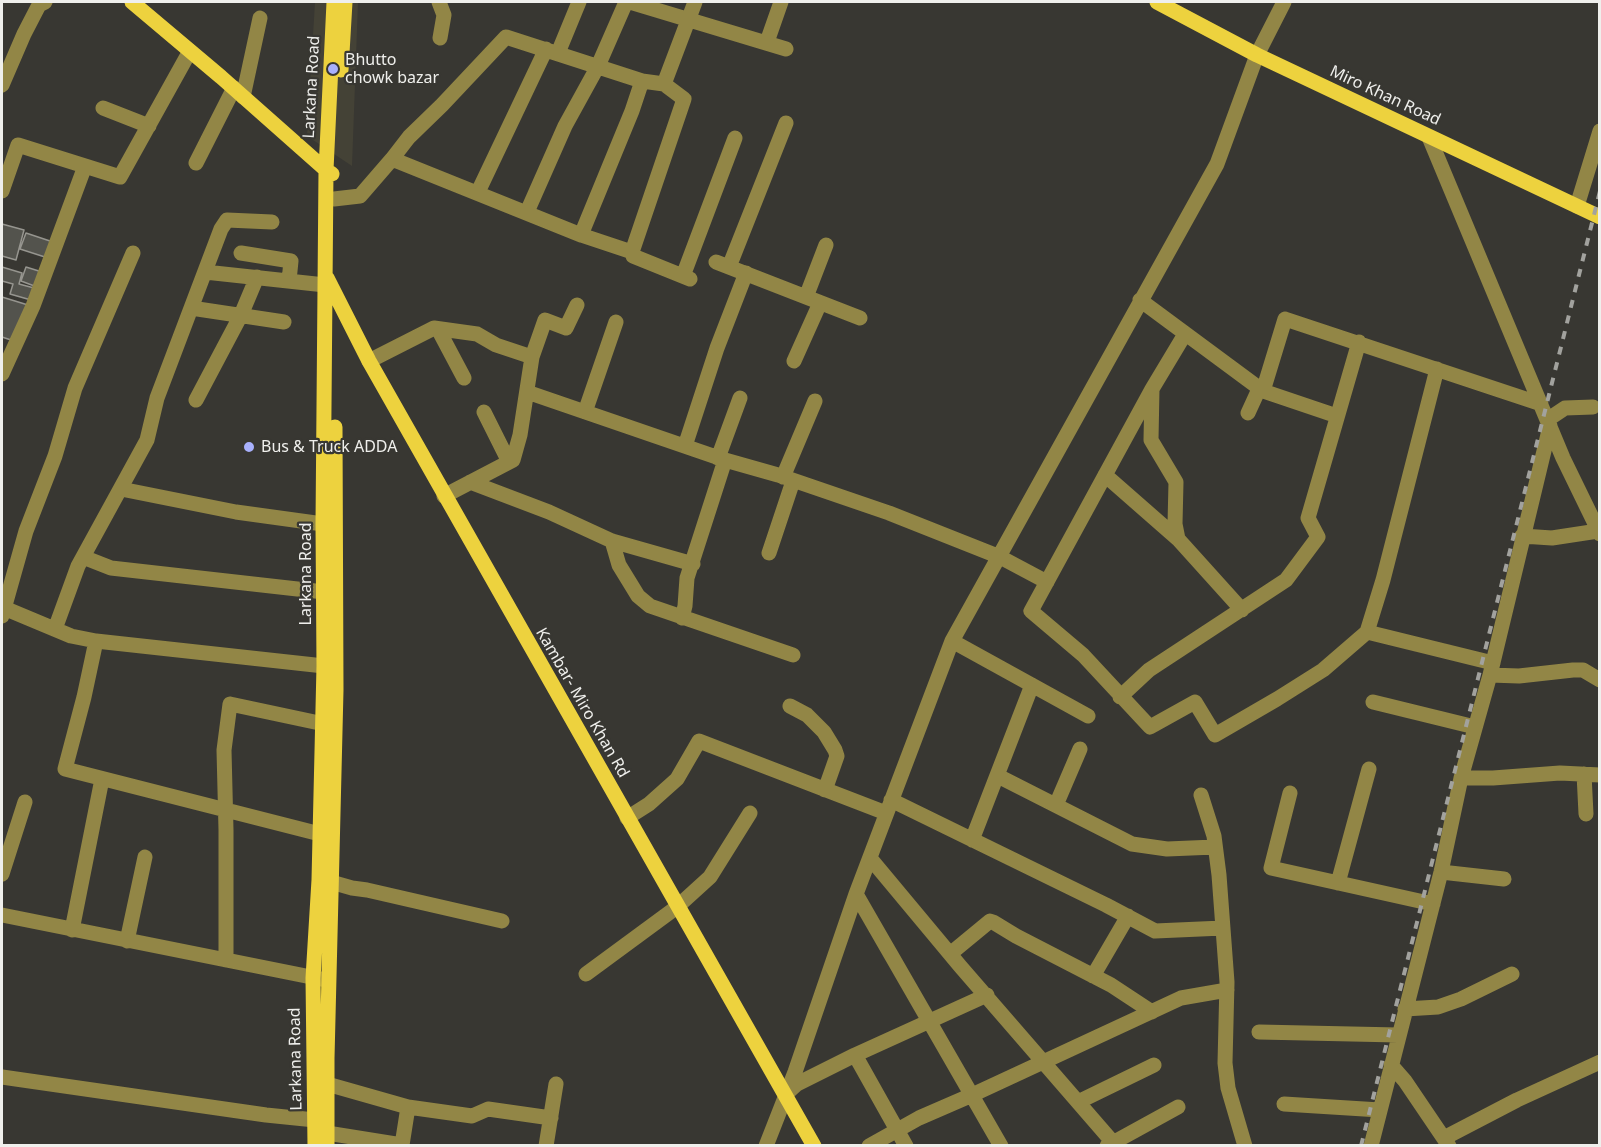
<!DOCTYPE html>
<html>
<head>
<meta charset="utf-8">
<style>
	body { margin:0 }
	#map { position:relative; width:1601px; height:1147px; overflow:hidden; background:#383732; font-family:"Noto Sans",sans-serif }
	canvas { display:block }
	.frame { position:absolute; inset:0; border:3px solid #efefec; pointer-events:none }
</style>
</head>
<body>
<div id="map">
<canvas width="1601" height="1147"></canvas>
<div class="frame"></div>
</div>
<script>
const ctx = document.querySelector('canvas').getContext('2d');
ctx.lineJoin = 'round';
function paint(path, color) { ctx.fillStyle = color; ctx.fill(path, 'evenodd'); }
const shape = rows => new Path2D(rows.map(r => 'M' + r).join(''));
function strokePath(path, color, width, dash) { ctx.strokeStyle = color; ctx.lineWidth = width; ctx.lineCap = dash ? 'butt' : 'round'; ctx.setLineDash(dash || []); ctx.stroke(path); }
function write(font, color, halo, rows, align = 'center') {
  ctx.font = font + ' "Noto Sans",sans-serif'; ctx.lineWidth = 4.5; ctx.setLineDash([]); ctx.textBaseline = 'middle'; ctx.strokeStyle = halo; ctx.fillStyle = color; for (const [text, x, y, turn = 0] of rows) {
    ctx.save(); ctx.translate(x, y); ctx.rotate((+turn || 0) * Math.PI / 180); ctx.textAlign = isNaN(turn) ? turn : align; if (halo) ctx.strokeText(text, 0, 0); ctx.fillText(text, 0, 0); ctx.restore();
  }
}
paint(shape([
	[315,2,358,2,352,166,307,136]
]), '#444236');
const building = shape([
	[2,224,24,230,16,260,2,256,2,224],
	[26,233,53,242,48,258,20,249,26,233],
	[2,267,22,273,19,284,34,288,31,300,10,294,13,284,2,281,2,267],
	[26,267,42,272,37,287,21,281,26,267],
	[2,297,28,305,14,341,2,337,2,297]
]);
paint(building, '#53534d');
strokePath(building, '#96958f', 1.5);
strokePath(shape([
	[439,2,444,15,440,38],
	[630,2,786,49],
	[767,42,781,2],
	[558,53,579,2],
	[664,84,695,2],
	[2,85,24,34,39,5,45,2],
	[243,97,260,18],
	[103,108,149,126],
	[1429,137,1563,458,1600,534],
	[392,159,409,137,442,105,506,37,642,81,664,84,684,99,632,252],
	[196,163,234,88],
	[2,191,18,145,120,177,190,51],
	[478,192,546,49],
	[334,199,360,196,392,159,581,235,632,252,633,256,690,279],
	[1577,206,1600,131],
	[527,212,565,126,598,66,626,2],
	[581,235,632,111,642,81],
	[241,253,291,261,289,281],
	[716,262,860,318],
	[729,267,786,123],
	[205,272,325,285],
	[683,276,735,138],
	[806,297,826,245],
	[1140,300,1263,391,1337,416],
	[191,308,284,322],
	[438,329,464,378],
	[1185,334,1152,389,1151,440,1176,482,1175,524,1178,539,1242,610],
	[369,361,434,328,477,334,496,345,532,357],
	[794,361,820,303],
	[2,374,33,306,85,166],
	[1152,389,1031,611,1083,655,1150,727,1195,702,1215,735,1277,699,1323,670,1367,632,1383,580,1437,369],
	[1263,391,1285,319,1541,404],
	[527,392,725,460,778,475,889,513,1000,557,1047,582],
	[196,400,241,315,257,277],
	[484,412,509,462],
	[585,412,616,322],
	[1248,413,1259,389],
	[1547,420,1565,408,1593,407],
	[685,446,717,348,746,273],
	[718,458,740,398],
	[1105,475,1178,539],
	[783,477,815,401],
	[470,482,549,512,612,541,693,564],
	[121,489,236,512,323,524],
	[444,496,513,460,520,435,532,357,545,320,566,328,577,305],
	[1522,536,1552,538,1598,531],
	[612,541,619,565,638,596,650,606,793,655],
	[769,553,793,481],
	[83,557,111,568,324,592],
	[4,608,71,636,96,641,324,666],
	[2,616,26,531,55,456,75,388,133,253],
	[682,618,685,606,687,578,725,460],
	[55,629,78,566,147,440,157,398,221,229,227,220,272,222],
	[1367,632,1493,663],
	[96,641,84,697,65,769,320,834],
	[952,641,1088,716],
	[1490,675,1519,676,1573,670,1583,670,1600,680],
	[1120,697,1149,670,1286,580,1318,537,1308,518,1359,342],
	[1373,702,1475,727],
	[790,706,807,715,824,732,835,750,837,756,825,790],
	[1584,774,1586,814],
	[998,776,1132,844,1167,849,1215,847],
	[1461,778,1493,778,1560,773,1600,775],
	[1290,793,1271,868,1433,904],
	[1201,795,1214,836,1219,875,1227,982,1225,1063,1228,1088,1245,1146],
	[891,800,1106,905,1155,931,1223,928],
	[1056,805,1080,749],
	[627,818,649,804,677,779,699,741,886,813],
	[972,840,1032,685],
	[870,858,960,966,1116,1146],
	[1441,872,1504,879],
	[2,874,25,802],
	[331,882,352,888,367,890,502,921],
	[1338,883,1369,769],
	[856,894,1001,1146],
	[2,915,326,980],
	[72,930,102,779],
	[127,941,145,857],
	[950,954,990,921,993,922,1016,936,1111,985,1152,1012],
	[226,960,226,830,224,750,230,704,324,724],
	[586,974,677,907,710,877,750,813],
	[1093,976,1128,916],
	[1405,1009,1438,1007,1461,999,1512,974],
	[1259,1032,1398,1035],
	[855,1055,906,1146],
	[1391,1065,1405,1081,1449,1146],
	[2,1077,266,1115,315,1120],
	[327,1084,408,1107,402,1145,327,1133],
	[786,1094,797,1084,855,1055,987,995],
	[1078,1102,1154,1065],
	[1284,1104,1380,1110],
	[408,1107,472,1116,488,1109,551,1118],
	[1444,1138,1517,1100,1600,1062],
	[546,1146,556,1084],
	[766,1146,795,1072,856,894,952,641,1217,164,1257,55,1284,2],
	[869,1146,919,1118,972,1095,1181,998,1227,990],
	[1107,1146,1178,1107],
	[1371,1146,1441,872,1461,778,1490,675,1550,426]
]), '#928646', 15);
strokePath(shape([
	[132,2,221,77,326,170,332,174],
	[1157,2,1257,55,1600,217],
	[341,70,345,2],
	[327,278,369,361,814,1146],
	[315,1146,313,978,319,880,324,666,323,524,326,170,334,2],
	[327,1146,327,1058,336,690,335,427]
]), '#edd23e', 15);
strokePath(shape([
	[1361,1146,1600,191]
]), '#a2a29e', 4, [8, 8]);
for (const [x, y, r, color] of [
	[333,69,6,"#a8b0fc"],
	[249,447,6,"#a8b0fc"]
]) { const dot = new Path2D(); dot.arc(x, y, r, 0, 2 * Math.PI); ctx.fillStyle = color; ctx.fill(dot); strokePath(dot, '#383732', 2); }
write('16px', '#efefec', '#383732', [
	["Bhutto",345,60],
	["chowk bazar",345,78],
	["Bus & Truck ADDA",261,447]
], 'left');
write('16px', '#efefec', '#383732', [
	["Larkana Road",312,87,-87],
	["Miro Khan Road",1385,96,25],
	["Larkana Road",306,574,-90],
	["Kambar- Miro Khan Rd",582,703,60],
	["Larkana Road",296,1059,-91]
]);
</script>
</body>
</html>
